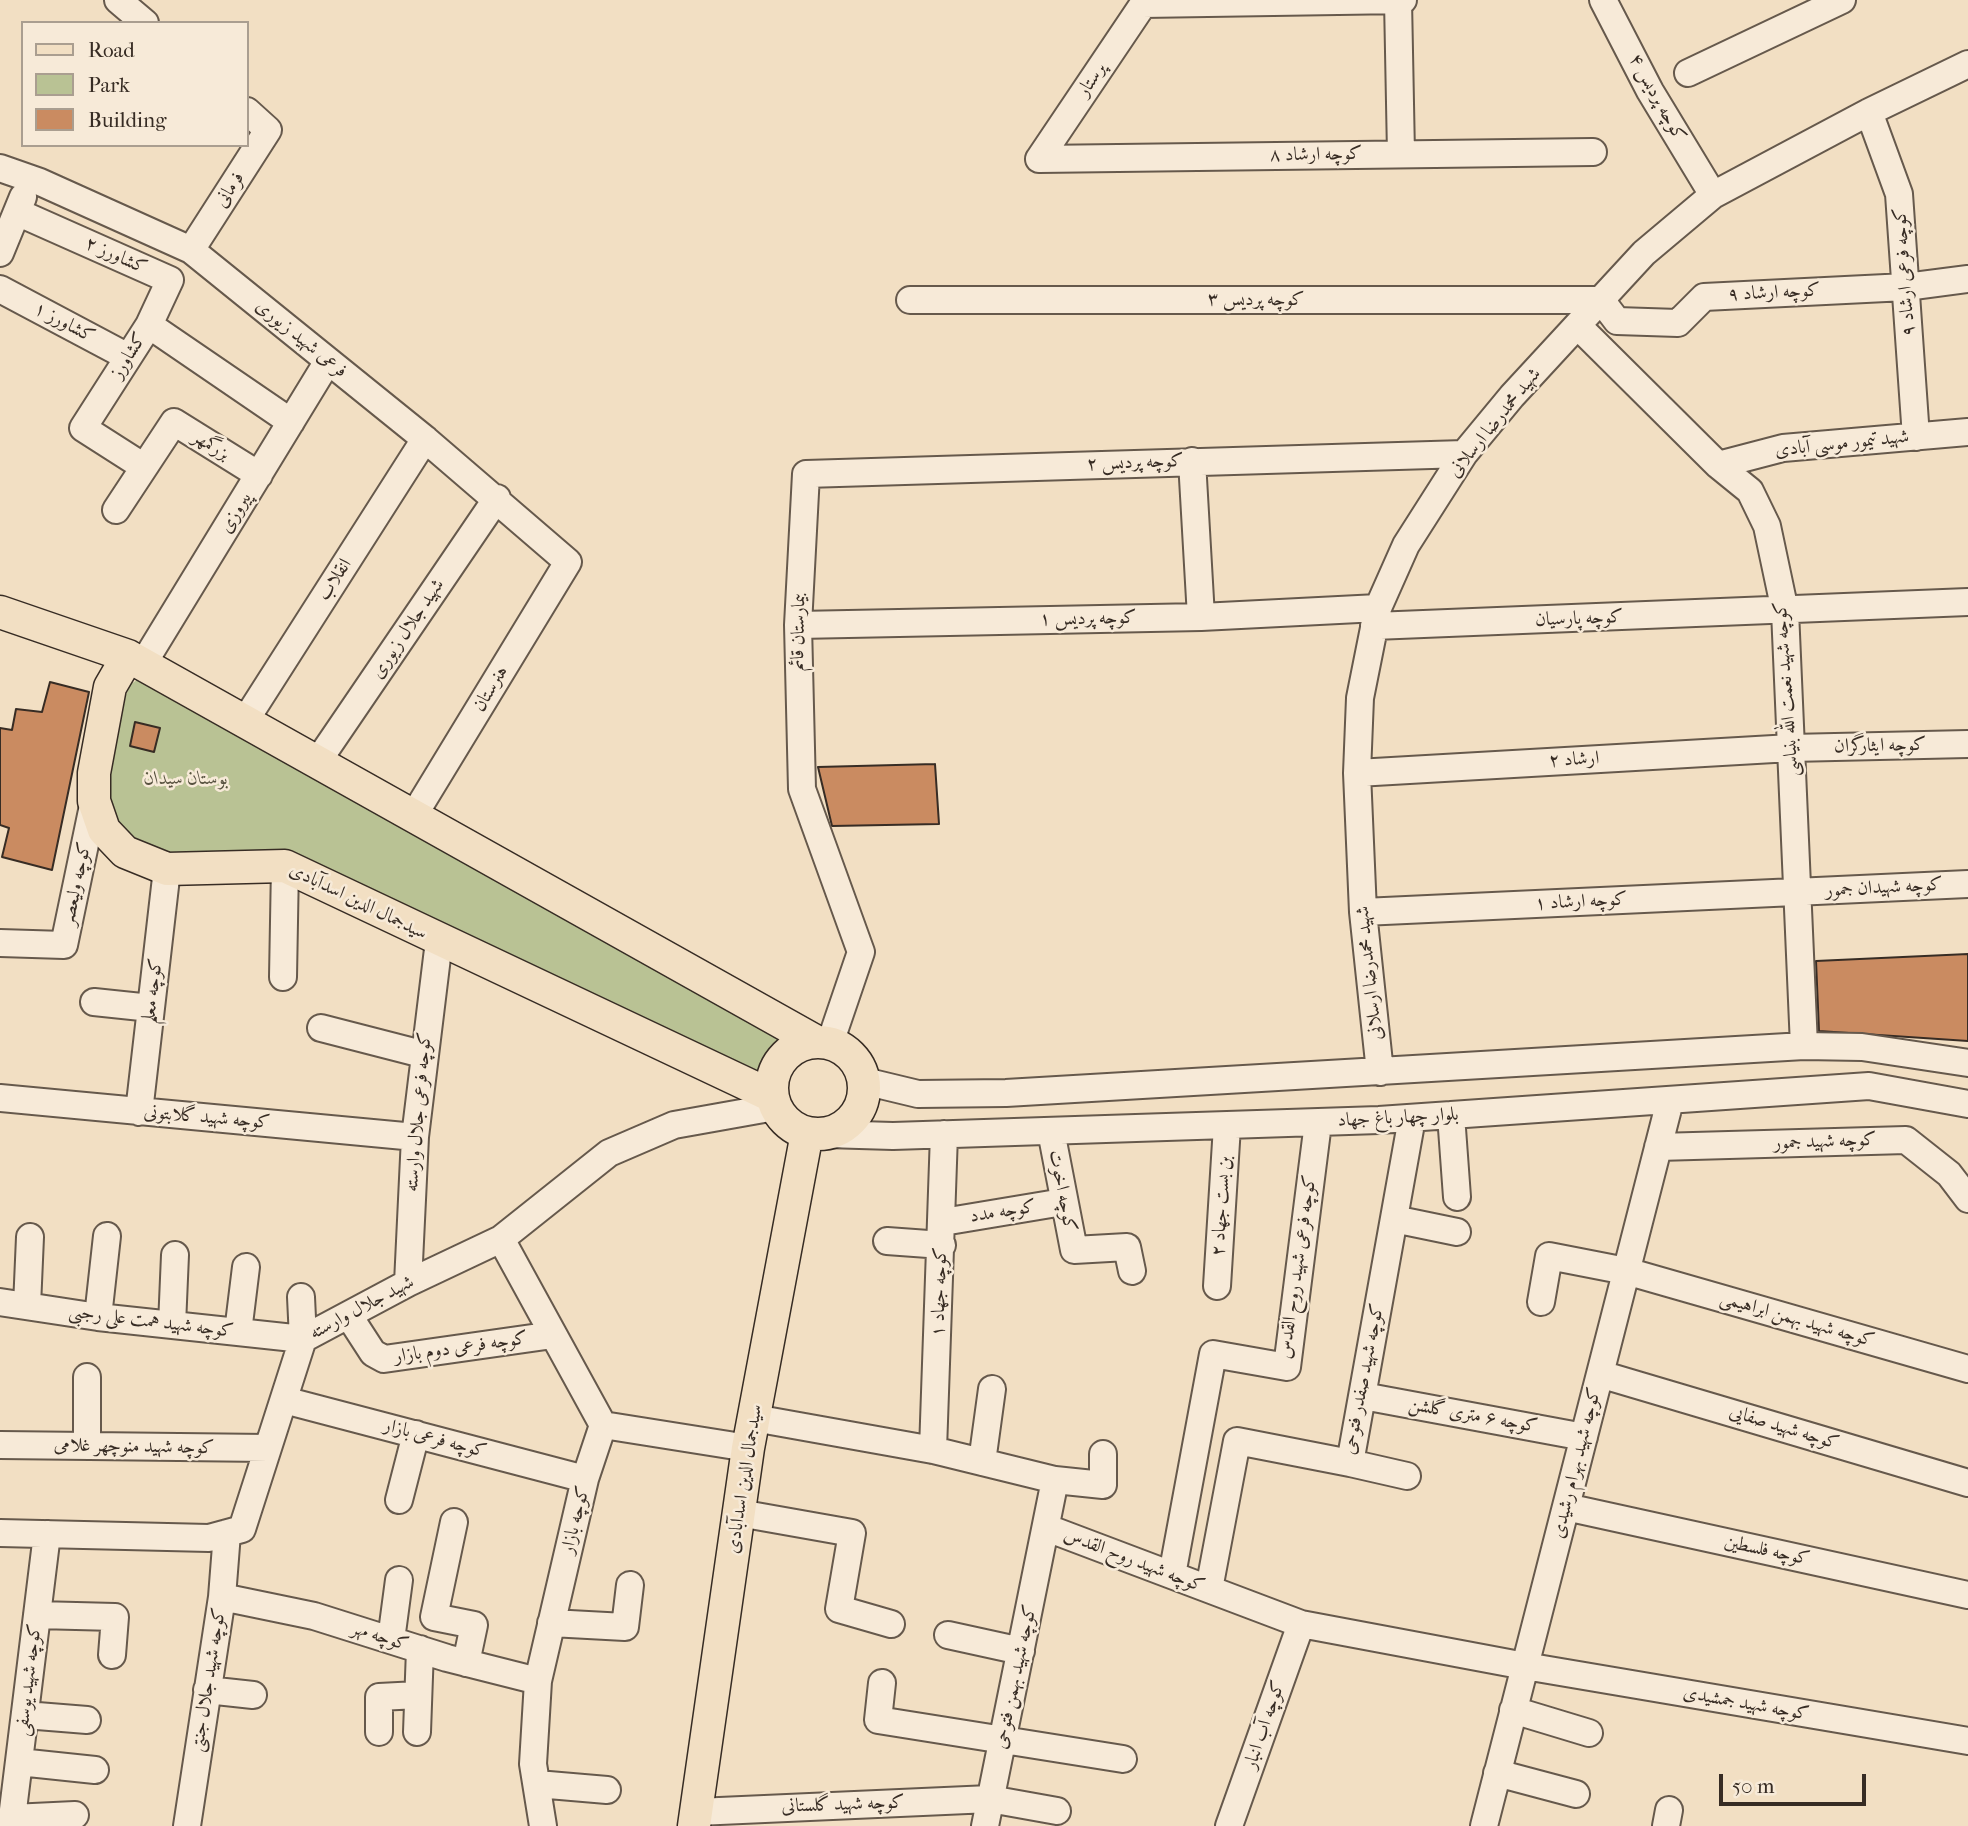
<!DOCTYPE html>
<html>
<head>
<meta charset="utf-8">
<style>
	body { margin:0 }
	#map { position:relative; width:1968px; height:1826px; overflow:hidden; background:#f2dfc3; font-family:"IM FELL French Canon",serif }
	canvas { display:block }
	.legend { position:absolute; left:21px; top:21px; width:228px; height:126px; box-sizing:border-box; background:#f7ead8; border:2px solid #aa9e90; margin:0; padding:9px 12px; list-style:none; font-size:21px; color:#372c24 }
	.legend li { display:flex; align-items:center; gap:14px; height:35px }
	.legend b { width:35px; border:2px solid #aa9e90 }
	.scale { position:absolute; left:1719px; top:1774px; width:147px; height:32px; box-sizing:border-box; border:4px solid #372c24; border-top:0; padding-left:9px; font-size:21px; line-height:24px; white-space:nowrap; color:#372c24; -webkit-text-stroke:5px #f7ead8; paint-order:stroke }
</style>
</head>
<body>
<div id="map">
<canvas width="1968" height="1826"></canvas>
<ul class="legend">
<li><b style="height:9px;background:#f2dfc3"></b>Road</li>
<li><b style="height:19px;background:#b9c294"></b>Park</li>
<li><b style="height:19px;background:#ca8b61"></b>Building</li>
</ul>
<div class="scale">50 m</div>
</div>
<script>
const ctx = document.querySelector('canvas').getContext('2d');
ctx.lineJoin = 'round';
function paint(path, color) { ctx.fillStyle = color; ctx.fill(path, 'evenodd'); }
const shape = rows => new Path2D(rows.map(r => 'M' + r).join(''));
function strokePath(path, color, width, dash) { ctx.strokeStyle = color; ctx.lineWidth = width; ctx.lineCap = dash ? 'butt' : 'round'; ctx.setLineDash(dash || []); ctx.stroke(path); }
function write(font, color, halo, rows, align = 'center') {
  ctx.font = font + ' "IM FELL French Canon",Amiri,serif'; ctx.lineWidth = 5; ctx.setLineDash([]); ctx.textBaseline = 'middle'; ctx.strokeStyle = halo; ctx.fillStyle = color; for (const [text, x, y, turn = 0] of rows) {
    ctx.save(); ctx.translate(x, y); ctx.rotate((+turn || 0) * Math.PI / 180); ctx.textAlign = isNaN(turn) ? turn : align; if (halo) ctx.strokeText(text, 0, 0); ctx.fillText(text, 0, 0); ctx.restore();
  }
}
paint(shape([
	[140,678,798,1037,776,1050,766,1066,762,1085,287,849,160,855,145,853,117,821,109,798,109,779,126,695,131,684]
]), '#b9c294');
const building = shape([
	[50,682,89,692,52,870,2,857,9,828,0,825,0,728,12,730,16,709,42,712,50,682],
	[135,722,160,728,154,752,130,746,135,722],
	[935,764,939,824,832,826,818,767,935,764],
	[1968,954,1968,1041,1819,1031,1816,961,1968,954]
]);
paint(building, '#ca8b61');
strokePath(building, '#372c24', 2);
const minor = shape([
	[118,0,145,23],
	[1398,0,1401,154],
	[1603,0,1650,91,1713,195],
	[1143,4,1403,0],
	[1688,73,1842,0],
	[1869,112,1899,194,1916,437],
	[1039,159,1593,152],
	[1039,159,1146,0],
	[0,168,40,182,191,250,425,439,568,562,414,815],
	[17,212,170,280,149,325,83,428,144,467],
	[191,250,268,130,247,111],
	[0,253,23,197],
	[0,289,128,357],
	[910,300,1601,300,1617,321,1678,323,1704,297,1906,287,1968,279],
	[149,325,291,422],
	[1579,327,1718,465,1750,491,1767,526,1785,611,1804,1046],
	[1192,461,1201,617],
	[1718,465,1783,448,1968,432],
	[116,510,174,422,259,475],
	[798,625,1201,617,1378,608],
	[1374,626,1968,602],
	[143,664,328,361],
	[245,721,425,439],
	[318,761,497,498],
	[1357,773,1791,748,1968,744],
	[1363,912,1968,884],
	[0,943,64,945,94,801],
	[283,977,285,866],
	[94,1002,151,1008],
	[321,1028,422,1054],
	[830,1043,861,952,802,789,798,625,806,474,1464,454],
	[1380,1072,1363,912,1357,773,1360,698,1378,608,1406,545,1464,454,1512,396,1644,253,1713,195,1869,112,1968,64],
	[864,1081,918,1094,1006,1093,1804,1046,1862,1047,1968,1063],
	[0,1098,415,1137],
	[139,1112,167,869],
	[1451,1115,1457,1197],
	[1051,1131,1074,1250,1127,1247,1132,1271],
	[826,1134,893,1136,1379,1120,1869,1086,1968,1104],
	[1658,1147,1906,1140,1949,1174,1968,1199],
	[1394,1219,1457,1232],
	[943,1222,1063,1202],
	[501,1239,603,1425,585,1479,538,1681,533,1764,543,1826],
	[887,1241,942,1245],
	[408,1283,415,1137,439,941],
	[1217,1286,1227,1126],
	[0,1302,98,1317,303,1339,301,1297],
	[1541,1302,1549,1256,1626,1271,1968,1369],
	[27,1306,30,1237],
	[349,1316,373,1353,384,1359,553,1335],
	[98,1317,107,1236],
	[172,1325,175,1255],
	[238,1332,246,1267],
	[1600,1374,1968,1483],
	[87,1377,87,1446],
	[1363,1396,1584,1437],
	[284,1400,585,1479],
	[754,1418,933,1450,1055,1480,985,1826],
	[603,1425,748,1448],
	[0,1445,268,1448],
	[933,1450,944,1134],
	[982,1462,992,1389],
	[1350,1463,1407,1476],
	[1055,1480,1103,1485,1103,1454],
	[399,1500,416,1434],
	[1566,1507,1968,1595],
	[739,1513,852,1533,839,1609,891,1624],
	[454,1522,434,1617,474,1625,466,1663],
	[1047,1528,1301,1624,1525,1666,1968,1741],
	[0,1533,209,1538,242,1529,303,1339,408,1283,501,1239,609,1153,674,1125,775,1107],
	[1172,1575,1213,1354,1287,1367,1318,1123],
	[1209,1589,1237,1441,1350,1463,1412,1118],
	[222,1597,314,1616,447,1658,538,1681],
	[37,1615,115,1617,112,1655],
	[551,1623,625,1627,630,1585],
	[948,1635,1021,1651],
	[391,1640,399,1580],
	[882,1683,878,1720,1123,1759],
	[207,1690,253,1695],
	[1513,1710,1589,1733],
	[25,1715,87,1720],
	[379,1732,379,1697,418,1695],
	[417,1732,420,1649],
	[19,1762,95,1770],
	[1497,1773,1576,1794],
	[537,1784,607,1790],
	[697,1812,990,1799,1057,1811],
	[12,1818,75,1815],
	[11,1826,47,1534],
	[187,1826,222,1597,227,1533],
	[1229,1826,1301,1624],
	[1484,1826,1670,1101],
	[1666,1826,1669,1810]
]);
const major = shape([
	[0,612,128,656,815,1041],
	[128,656,110,687,94,773,94,801,104,830,125,852,167,869,285,866,772,1096],
	'772 1088a46 46 0 1 1 92 0a46 46 0 1 1-92 0Z',
	[694,1826,748,1448,807,1133]
]);
strokePath(minor, '#66594c', 30);
strokePath(major, '#372c24', 35);
strokePath(minor, '#f7ead8', 26);
strokePath(major, '#f2dfc3', 32);
write('19px', '#372c24', '#f7ead8', [
	["پرستار",1092,80,-56],
	["کوچه پردیس ۴",1657,98,61],
	["کوچه ارشاد ۸",1316,155,-1],
	["فرمانی",230,190,-57],
	["کشاورز ۲",116,256,24],
	["کوچه فرعی ارشاد ۹",1905,272,-94],
	["کوچه ارشاد ۹",1774,293,-3],
	["کوچه پردیس ۳",1256,300],
	["کشاورز ۱",64,323,28],
	["فرعی شهید زیوری",301,339,39],
	["کشاورز",129,356,-58],
	["شهید محمدرضا ارسلانی",1495,423,-51],
	["شهید تیمور موسی آبادی",1842,444,-6],
	["بزرگمهر",211,446,32],
	["کوچه پردیس ۲",1135,463,-2],
	["پیروزی",236,513,-59],
	["انقلاب",335,580,-57],
	["کوچه پردیس ۱",1088,619,-1],
	["کوچه پارسیان",1579,619,-2],
	["شهید جلال زیوری",408,629,-56],
	["بیمارستان قائم",799,632,-89],
	["هنرستان",491,689,-59],
	["کوچه شهید نعمت الله بنیاسی",1787,689,-94],
	["کوچه ایثارگران",1880,746,-1],
	["ارشاد ۲",1574,760,-3],
	["کوچه ولیعصر",77,884,-78],
	["کوچه شهیدان جمور",1884,888,-3],
	["سیدجمال الدین اسدآبادی",358,902,26],
	["کوچه ارشاد ۱",1581,902,-3],
	["شهید محمدرضا ارسلانی",1370,973,-96],
	["کوچه معلم",153,991,-83],
	["کوچه فرعی جلال وارسته",419,1112,-85],
	["کوچه شهید گلابتونی",207,1118,5],
	["بلوار چهار باغ جهاد",1398,1118,-3],
	["کوچه شهید جمور",1825,1142,-2],
	["کوچه اخوت",1062,1191,79],
	["بن بست جهاد ۲",1222,1206,-86],
	["کوچه مدد",1003,1212,-9],
	["کوچه فرعی شهید روح القدس",1298,1267,-82],
	["کوچه جهاد ۱",940,1292,-88],
	["شهید جلال وارسته",362,1308,-28],
	["کوچه شهید بهمن ابراهیمی",1797,1320,16],
	["کوچه شهید همت علی رجبی",151,1322,7],
	["کوچه فرعی دوم بازار",461,1348,-8],
	["کوچه شهید صفدر فتوحی",1364,1379,-79],
	["کوچه ۶ متری گلشن",1473,1416,10],
	["کوچه شهید صفایی",1784,1428,17],
	["کوچه فرعی بازار",435,1439,15],
	["کوچه شهید منوچهر غلامی",134,1447,1],
	["کوچه شهید بهرام رشیدی",1577,1463,-76],
	["سیدجمال الدین اسدآبادی",745,1479,-81],
	["کوچه بازار",576,1520,-76],
	["کوچه فلسطین",1767,1551,12],
	["کوچه شهید روح القدس",1134,1561,21],
	["کوچه مهر",380,1637,18],
	["کوچه شهید بهمن فتوحی",1016,1677,-78],
	["کوچه شهید یوسفی",29,1680,-83],
	["کوچه شهید جلال جنتی",209,1680,-81],
	["کوچه شهید جمشیدی",1746,1704,10],
	["کوچه آب انبار",1265,1725,-71],
	["کوچه شهید گلستانی",843,1805,-2]
]);
write('italic 19px', '#585240', '#f7ead8', [
	["بوستان سیدان",186,779]
]);
</script>
</body>
</html>
